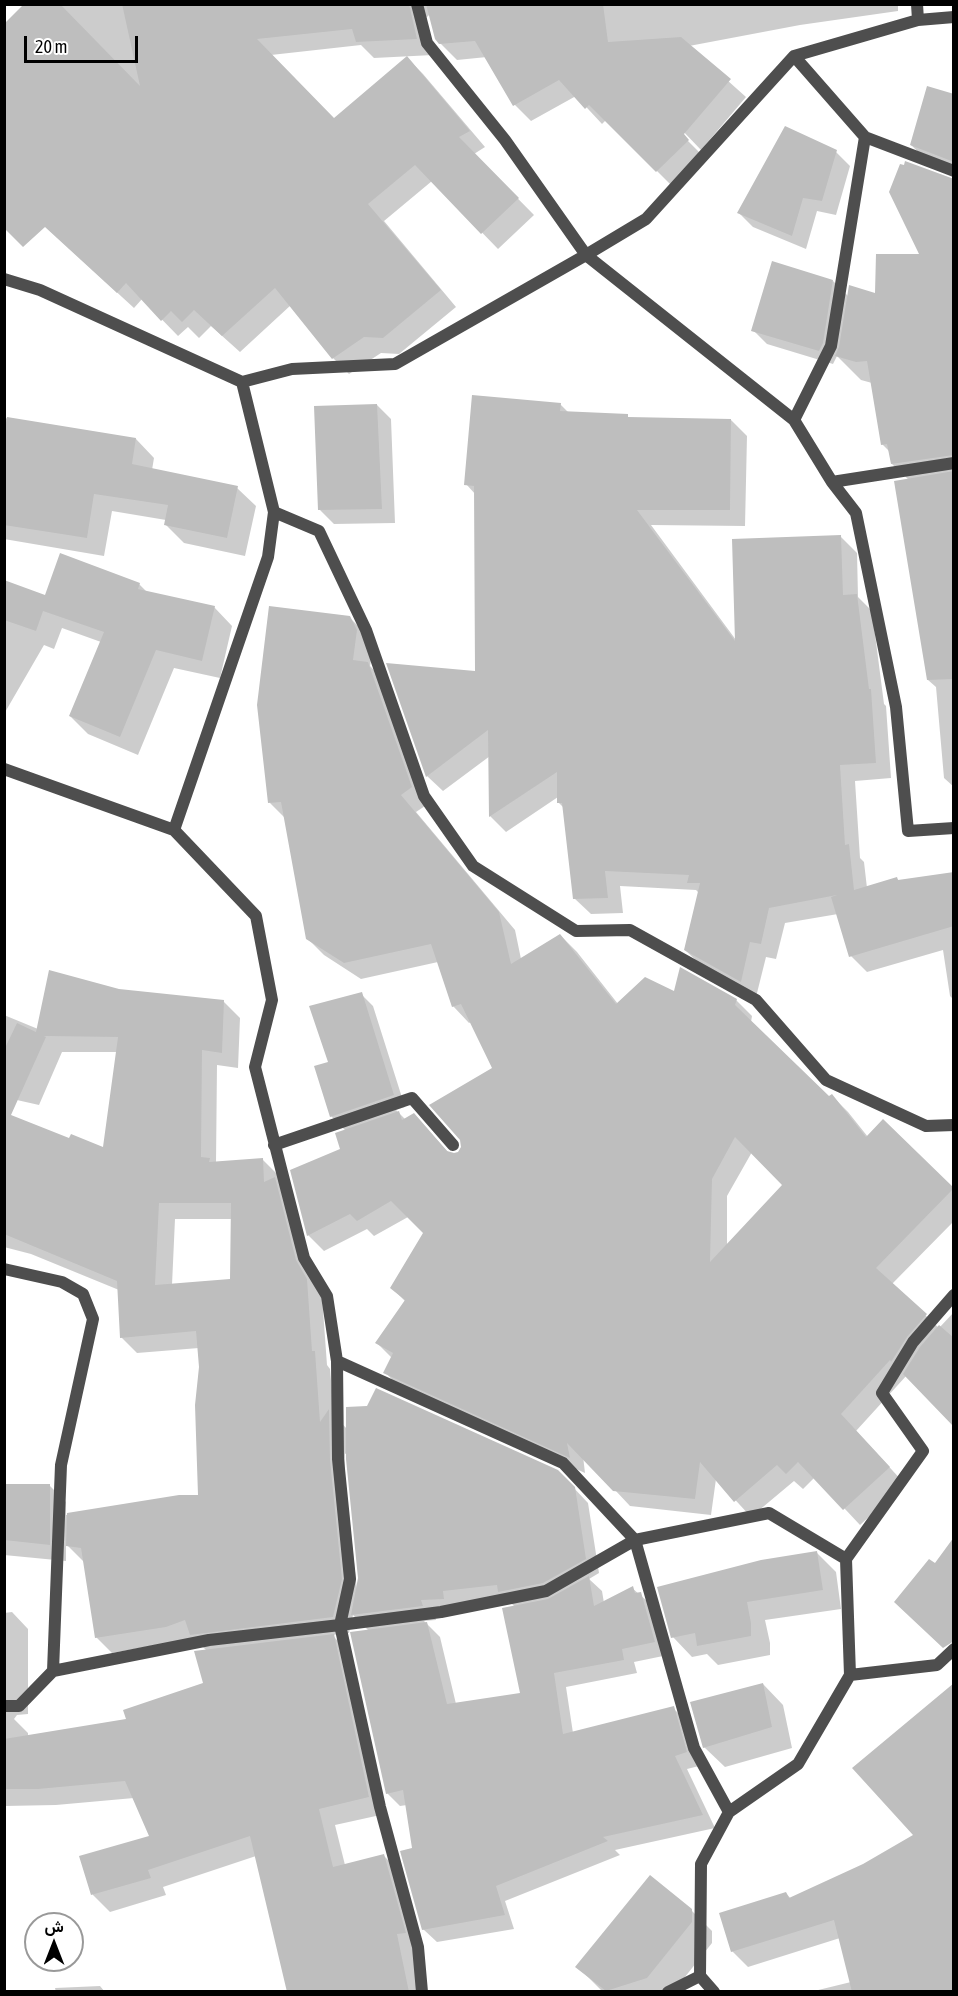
<!DOCTYPE html>
<html>
<head>
<meta charset="utf-8">
<style>
	body { margin:0 }
	#map { position:relative; width:958px; height:1996px; overflow:hidden; background:#fff; font-family:"Asap Condensed",Vazirmatn,sans-serif }
	canvas { display:block }
	.frame { position:absolute; inset:0; border:6px solid #000; pointer-events:none }
	.north { position:absolute; left:24px; top:1912px; width:60px; height:60px; box-sizing:border-box; background:#fff; border:2px solid #999; border-radius:50%; rotate:0deg; font-size:16px; font-weight:700; line-height:24px; text-align:center; color:#000 }
	.north::after { content:''; display:block; margin:auto; width:21px; height:27px; background:#000; clip-path:polygon(50% 0,100% 100%,50% 72%,0 100%) }
	.scale { position:absolute; left:24px; top:36px; width:114px; height:27px; box-sizing:border-box; border:3px solid #000; border-top:0; padding-left:8px; font-size:18px; line-height:21px; white-space:nowrap; color:#000; -webkit-text-stroke:4px #fff; paint-order:stroke }
</style>
</head>
<body>
<div id="map">
<canvas width="958" height="1996"></canvas>
<div class="frame"></div>
<div class="north">ش</div>
<div class="scale">20 m</div>
</div>
<script>
const ctx = document.querySelector('canvas').getContext('2d');
ctx.lineJoin = 'round';
function paint(path, color) { ctx.fillStyle = color; ctx.fill(path, 'evenodd'); }
const shape = rows => new Path2D(rows.map(r => 'M' + r).join(''));
function strokePath(path, color, width, dash) { ctx.strokeStyle = color; ctx.lineWidth = width; ctx.lineCap = dash ? 'butt' : 'round'; ctx.setLineDash(dash || []); ctx.stroke(path); }
paint(shape([
	[26,4,898,4,898,11,800,25,689,46,746,97,701,150,680,128,677,130,704,157,673,187,606,120,602,124,576,96,531,121,515,105,487,57,457,60,440,43,430,14,425,19,433,55,374,58,361,45,271,55,334,120,407,58,423,74,485,147,474,154,534,215,498,249,432,181,384,221,456,307,399,354,381,353,349,374,333,358,291,305,240,352,211,326,199,338,188,327,178,336,142,299,134,308,50,231],
	[954,95,954,176,936,169,911,145],
	[836,152,850,166,836,215,817,211,806,249,753,227,739,213],
	[954,180,954,787,944,778,936,687,928,680,909,480,892,464,890,452,882,444,872,383,861,380,837,356,833,364,767,344,753,330,833,281,849,297,877,295,922,255],
	[560,404,569,413,627,416,630,419,731,420,747,436,745,526,651,525,736,640,841,537,857,553,858,597,872,611,884,704,886,706,891,778,855,781,860,858,864,862,867,888,897,879,900,881,954,873,954,1000,950,996,943,950,867,972,851,956,838,914,785,923,776,959,766,957,756,997,702,966,685,950,699,893,696,890,620,886,623,913,591,914,574,898,564,808,558,802,558,797,506,832,490,816,490,756,443,791,427,776,477,673,476,495,466,484],
	[377,405,391,419,395,523,334,524,320,510],
	[4,418,136,439,154,458,152,470,237,488,256,506,245,556,184,543,165,524,166,520,112,511,104,556,4,539],
	[4,582,46,597,139,584,148,593,214,607,232,626,220,678,174,668,138,755,88,734,70,716,101,642,62,628,54,649,44,645,4,714],
	[349,617,366,634,373,647,370,666,384,680,428,804,416,812,515,930,521,959,560,935,577,952,618,1004,675,993,736,1000,752,1016,751,1022,829,1098,832,1096,848,1112,868,1137,883,1122,954,1190,954,1221,892,1284,939,1328,954,1312,954,1424,907,1375,856,1431,905,1484,860,1525,815,1477,803,1489,794,1481,751,1517,716,1479,711,1515,630,1506,583,1456,585,1473,401,1389,385,1372,392,1358,377,1343,406,1302,392,1288,425,1233,408,1217,374,1236,367,1229,324,1251,308,1235,342,1150,346,1131,331,1116,330,1063,361,994,373,1006,405,1107,396,1110,406,1120,414,1115,449,1153,454,1155,459,1153,494,1068,471,1022,469,1023,453,1006,438,962,361,979,324,955,307,938,285,818,270,803],
	[752,1152,784,1185,727,1247,727,1196],
	[119,991,224,1002,240,1018,238,1068,217,1065,216,1163,263,1160,279,1176,322,1296,327,1365,330,1369,334,1415,347,1429,572,1486,588,1503,599,1573,589,1579,602,1591,604,1603,632,1588,654,1607,668,1655,634,1662,637,1673,566,1687,573,1733,673,1708,687,1722,699,1766,687,1769,715,1828,615,1850,620,1855,505,1901,514,1929,437,1942,423,1929,407,1805,400,1806,387,1793,369,1631,353,1615,349,1633,332,1635,350,1653,385,1814,335,1825,345,1865,384,1856,401,1873,422,1992,351,1992,256,1856,163,1887,166,1895,110,1912,93,1895,81,1857,151,1837,134,1798,56,1805,5,1806,4,1818,4,1613,12,1612,28,1629,28,1714,17,1715,14,1719,28,1733,28,1737,128,1720,205,1684,207,1651,194,1638,112,1653,96,1637,84,1562,66,1544,66,1561,4,1555,4,1486,49,1485,66,1502,66,1515,180,1496,199,1496,199,1348,137,1353,121,1337,119,1290,31,1254,4,1247,4,1134,70,1139,104,1149,118,1052,62,1052,39,1105,8,1098,4,1095,4,1015,38,1029],
	[175,1219,232,1219,232,1280,172,1285],
	[347,1453,360,1578,357,1590,345,1477,345,1454],
	[507,1599,515,1607,522,1695,456,1704,440,1637,424,1621,436,1620,434,1613],
	[817,1553,836,1572,841,1609,765,1620,770,1643,770,1655,718,1665,707,1654,692,1657,673,1637],
	[763,1684,783,1705,792,1748,725,1767,704,1747],
	[954,1685,953,1992,810,1992,851,1982,840,1938,748,1967,732,1951,786,1893,791,1899,864,1866,915,1836],
	[691,1910,712,1931,712,1943,673,1992,603,1992,577,1966],
	[100,1986,105,1992,56,1992,55,1988]
]), '#0003');
paint(shape([
	[24,4,60,4,140,86,122,4,409,4,417,39,356,42,352,29,257,39,334,118,407,56,470,131,459,137,519,198,481,234,415,165,368,204,441,290,383,338,364,337,332,359,275,288,222,336,194,310,182,322,171,311,161,321,126,283,117,293,45,227,23,247,4,228,4,24],
	[426,4,603,4,608,42,681,37,731,79,684,134,689,140,656,172,589,105,585,109,559,80,513,106,475,41,439,44,435,39],
	[927,86,954,94,954,162,910,145],
	[785,126,837,150,822,201,803,198,792,236,737,213],
	[905,161,954,179,954,455,891,464,887,444,881,445,867,361,856,362,835,356,839,347,849,285,875,293,876,254,919,254,889,192,900,164,904,165],
	[772,261,833,280,823,343,819,351,751,331],
	[472,395,561,403,560,411,628,414,628,417,731,419,730,510,637,510,735,641,732,539,841,535,843,595,857,594,869,689,871,689,876,763,840,765,845,845,849,844,854,890,897,877,898,880,954,872,954,926,849,957,831,897,837,895,769,908,761,944,750,942,741,982,684,950,700,883,687,883,689,875,605,871,608,898,573,899,562,803,557,803,557,772,489,817,488,730,426,777,386,663,475,671,474,486,464,485],
	[377,404,382,509,318,510,314,406],
	[7,417,136,438,132,464,238,486,227,538,164,525,168,505,94,494,87,538,4,525,4,434],
	[954,471,954,679,927,680,894,481],
	[60,553,140,583,138,589,215,606,202,661,156,650,120,737,69,716,104,632,43,611,36,631,4,620,4,580,45,595],
	[269,606,350,616,357,630,353,660,368,662,412,787,401,795,499,912,511,964,560,934,616,1004,645,977,674,991,680,967,737,999,735,1005,829,1096,832,1094,866,1137,883,1119,954,1188,876,1268,927,1314,907,1337,891,1362,890,1360,841,1414,890,1467,843,1510,798,1462,786,1474,777,1465,734,1502,700,1462,695,1499,613,1491,567,1443,570,1458,383,1373,393,1353,375,1343,405,1300,390,1288,423,1233,391,1201,357,1221,350,1214,307,1236,290,1170,340,1149,335,1133,399,1111,402,1120,414,1113,447,1151,454,1153,458,1152,461,1147,460,1140,429,1105,492,1068,461,1004,452,1007,431,944,344,963,306,939,281,802,268,803,257,705],
	[735,1137,782,1185,710,1262,712,1179],
	[49,970,119,989,224,1000,222,1053,202,1050,201,1157,210,1158,209,1162,263,1158,264,1182,275,1177,296,1260,307,1279,312,1351,315,1351,320,1422,329,1409,330,1460,342,1579,333,1617,190,1635,185,1620,166,1627,95,1638,81,1548,66,1546,67,1513,179,1495,198,1495,195,1405,199,1367,196,1331,120,1338,117,1281,4,1234,4,1050,17,1023,36,1032],
	[44,1036,118,1037,103,1147,71,1134,69,1138,11,1115,46,1037],
	[159,1203,231,1203,230,1279,155,1285],
	[362,992,394,1095,330,1117,314,1066,328,1062,309,1006],
	[939,1325,954,1338,954,1427,903,1374,920,1347],
	[376,1388,558,1470,575,1487,586,1559,543,1583,498,1592,497,1585,443,1591,444,1599,421,1600,423,1606,351,1615,358,1578,346,1459,346,1407,367,1406],
	[4,1484,50,1484,50,1545,4,1540],
	[954,1537,954,1641,943,1648,894,1602,929,1559,935,1563],
	[817,1551,823,1590,747,1602,751,1623,751,1636,697,1646,695,1633,671,1638,657,1587,761,1560],
	[589,1576,594,1606,633,1586,635,1593,641,1592,655,1642,622,1649,624,1660,554,1673,563,1734,674,1706,687,1752,675,1756,703,1815,603,1837,608,1841,496,1886,505,1915,422,1930,400,1851,412,1848,403,1790,386,1794,350,1632,427,1622,447,1704,520,1693,502,1608,548,1599],
	[334,1634,369,1797,319,1809,333,1867,384,1854,406,1933,397,1934,409,1992,287,1992,250,1836,148,1870,151,1878,91,1895,79,1856,149,1836,125,1781,38,1789,4,1789,4,1739,126,1719,123,1710,203,1683,194,1651],
	[763,1683,772,1727,703,1748,690,1702],
	[954,1683,954,1992,852,1992,834,1920,731,1952,719,1913,786,1892,789,1898,863,1864,913,1835,852,1768],
	[650,1875,692,1909,692,1922,647,1978,606,1991,575,1967]
]), '#bebebe');
strokePath(shape([
	[417,4,427,43,505,140,586,255,646,219,794,56,918,20,917,4],
	[918,20,954,17],
	[794,56,865,137,954,171],
	[4,279,40,290,242,382,274,512,268,557,174,830,4,769],
	[242,382,292,369,395,364,586,255,794,420,832,482,856,513,896,707,908,831,954,828],
	[794,420,831,346,865,137],
	[832,482,954,463],
	[274,512,319,531,366,630,424,796,473,866,576,931,630,930,756,1000,826,1080,926,1126,954,1125],
	[174,830,256,916,272,1000,255,1067,304,1258,327,1296,337,1361,563,1463,635,1540,694,1748,729,1812,701,1864,700,1976,668,1992],
	[274,1145,412,1098,453,1145],
	[4,1269,62,1282,83,1294,93,1319,61,1465,53,1671],
	[337,1361,338,1459,350,1579,340,1625,441,1612,546,1591,635,1540,769,1513,846,1559,850,1675],
	[846,1559,923,1451,882,1393,913,1342,954,1295],
	[4,1706,19,1706,53,1671,209,1640,340,1625,380,1807,418,1947,422,1992],
	[729,1812,798,1764,850,1675,937,1665,954,1649],
	[700,1976,714,1992]
]), '#4e4e4e', 12);
</script>
</body>
</html>
